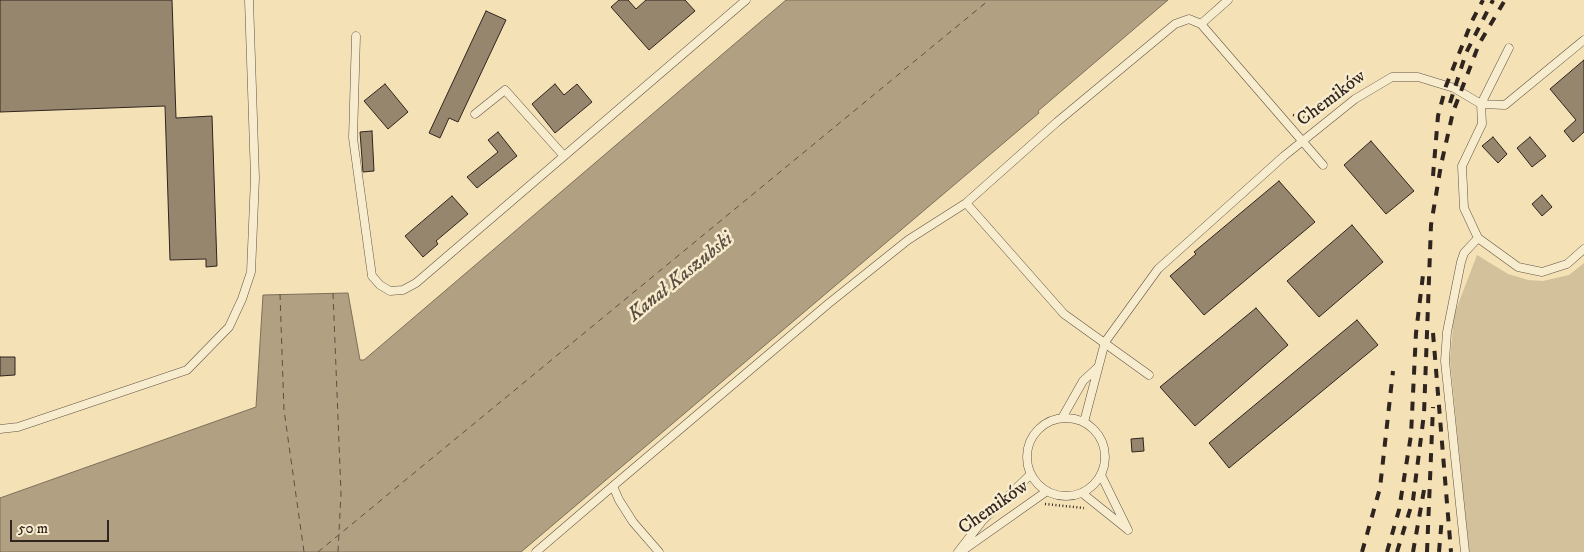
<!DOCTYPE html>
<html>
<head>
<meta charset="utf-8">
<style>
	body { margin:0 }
	#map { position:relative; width:1584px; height:552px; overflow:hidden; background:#f4e1b5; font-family:"IM FELL DW Pica",serif }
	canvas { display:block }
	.scale { position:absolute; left:10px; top:520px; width:99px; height:22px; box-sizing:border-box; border:2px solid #30241f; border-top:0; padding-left:6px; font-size:15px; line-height:18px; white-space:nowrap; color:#30241f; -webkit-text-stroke:4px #f8eccf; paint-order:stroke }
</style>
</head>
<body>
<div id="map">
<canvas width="1584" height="552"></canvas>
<div class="scale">50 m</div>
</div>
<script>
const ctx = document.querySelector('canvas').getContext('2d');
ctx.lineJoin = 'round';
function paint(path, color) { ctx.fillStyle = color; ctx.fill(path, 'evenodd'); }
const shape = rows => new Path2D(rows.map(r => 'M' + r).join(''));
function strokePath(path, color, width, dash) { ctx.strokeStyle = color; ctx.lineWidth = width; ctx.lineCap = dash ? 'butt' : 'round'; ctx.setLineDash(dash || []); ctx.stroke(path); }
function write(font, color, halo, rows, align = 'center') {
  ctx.font = font + ' "IM FELL DW Pica",serif'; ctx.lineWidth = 5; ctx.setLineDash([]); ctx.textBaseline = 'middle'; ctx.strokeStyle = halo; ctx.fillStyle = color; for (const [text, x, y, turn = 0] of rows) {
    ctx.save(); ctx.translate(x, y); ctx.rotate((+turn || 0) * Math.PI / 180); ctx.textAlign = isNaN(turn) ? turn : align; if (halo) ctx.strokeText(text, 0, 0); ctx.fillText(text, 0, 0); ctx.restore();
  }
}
paint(shape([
	[1477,255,1508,274,1528,280,1543,281,1569,275,1584,263,1584,552,1469,552,1450,360,1454,315]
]), '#d3c19c');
const water = shape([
	[786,0,1168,0,1038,111,1039,113,521,552,0,552,0,498,256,407,263,295,348,293,360,360,364,360,786,0]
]);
paint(water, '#b1a182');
strokePath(water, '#7d6f5a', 1);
strokePath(shape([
	[333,293,341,493,338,552],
	[280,294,284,410,304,552],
	[318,552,989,0]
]), '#5d5042', 1, [6, 5]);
const building = shape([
	[0,0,172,0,176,118,212,116,217,266,206,267,206,259,170,260,165,106,0,112,0,0],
	[619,0,628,0,636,9,646,0,685,0,695,11,649,50,611,7,619,0],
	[486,11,506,20,458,122,449,118,440,138,429,133,486,11],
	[1584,60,1584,132,1573,142,1564,131,1576,120,1550,89,1584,60],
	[385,84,408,112,388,129,364,101,385,84],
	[555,84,564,95,577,84,592,102,555,133,532,104,555,84],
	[372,131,374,171,363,172,360,132,372,131],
	[498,132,517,156,477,188,467,177,498,152,488,140,498,132],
	[1493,137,1507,154,1498,163,1482,146,1493,137],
	[1530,137,1546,156,1532,167,1517,148,1530,137],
	[1371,141,1414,191,1386,214,1344,165,1371,141],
	[1279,181,1315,222,1204,315,1170,276,1196,254,1194,252,1279,181],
	[1542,195,1552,207,1542,216,1532,204,1542,195],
	[452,196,468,214,436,241,438,244,423,257,405,236,452,196],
	[1352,225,1383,262,1319,317,1287,281,1352,225],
	[1256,308,1288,345,1195,426,1160,387,1256,308],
	[1357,320,1378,345,1229,468,1209,443,1357,320],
	[0,357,15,357,15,375,0,376,0,357],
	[1143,438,1144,451,1132,452,1131,439,1143,438]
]);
paint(building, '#96866d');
strokePath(building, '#30241f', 1);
const lane = shape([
	[1201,24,1228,0],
	[356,36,353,138,372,276,380,285,390,291,403,290,416,283,746,0],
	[1509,48,1481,104,1505,105,1584,40],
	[475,114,505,90,564,156],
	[966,203,1064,314,1149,375],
	[1062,418,1083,381,1097,368],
	'1027 457a39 39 0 1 1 78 0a39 39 0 1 1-78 0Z',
	[1084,422,1105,342,1158,269,1284,156,1355,99,1392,77,1418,77,1454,88,1481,104,1482,124,1462,166,1464,208,1478,238,1518,267,1542,272,1567,264,1584,249],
	[0,429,18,427,187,370,229,327,242,299,251,272,255,178,249,0],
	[1101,475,1128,530],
	[1082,493,1127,529],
	[962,551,1047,491],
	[536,552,613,486],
	[659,552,633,522,619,500,613,486,828,304,908,240,966,203,1057,122,1175,24,1189,19,1201,24,1323,165],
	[958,552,983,520,1031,474],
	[1465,552,1445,361,1447,332,1461,262,1464,253,1478,238]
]);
strokePath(lane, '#615344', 9);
strokePath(shape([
	[1293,115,1306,118,1317,115],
	[1045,504,1084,508]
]), '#30241f', 2.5, [1, 2.5]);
strokePath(lane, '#f8eccf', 8);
strokePath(shape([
	[1450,103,1466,53,1493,0],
	[1433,176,1438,116,1446,86,1472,21,1483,0],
	[1433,333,1451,552],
	[1362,552,1380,488,1393,371],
	[1387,552,1399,510,1411,435,1416,333,1423,275],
	[1397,552,1413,500,1424,414,1431,225,1441,165,1453,112,1479,44,1505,0],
	[1413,552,1424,490],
	[1427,552,1433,407],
	[1439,552,1442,517]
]), '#30241f', 4, [9, 9]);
write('19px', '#30241f', '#f8eccf', [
	["Chemików",1332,99,-37],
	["Chemików",994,508,-35]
]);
write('italic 20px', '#5d5042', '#f8eccf', [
	["Kanał Kaszubski",681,278,-39]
]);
</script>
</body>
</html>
